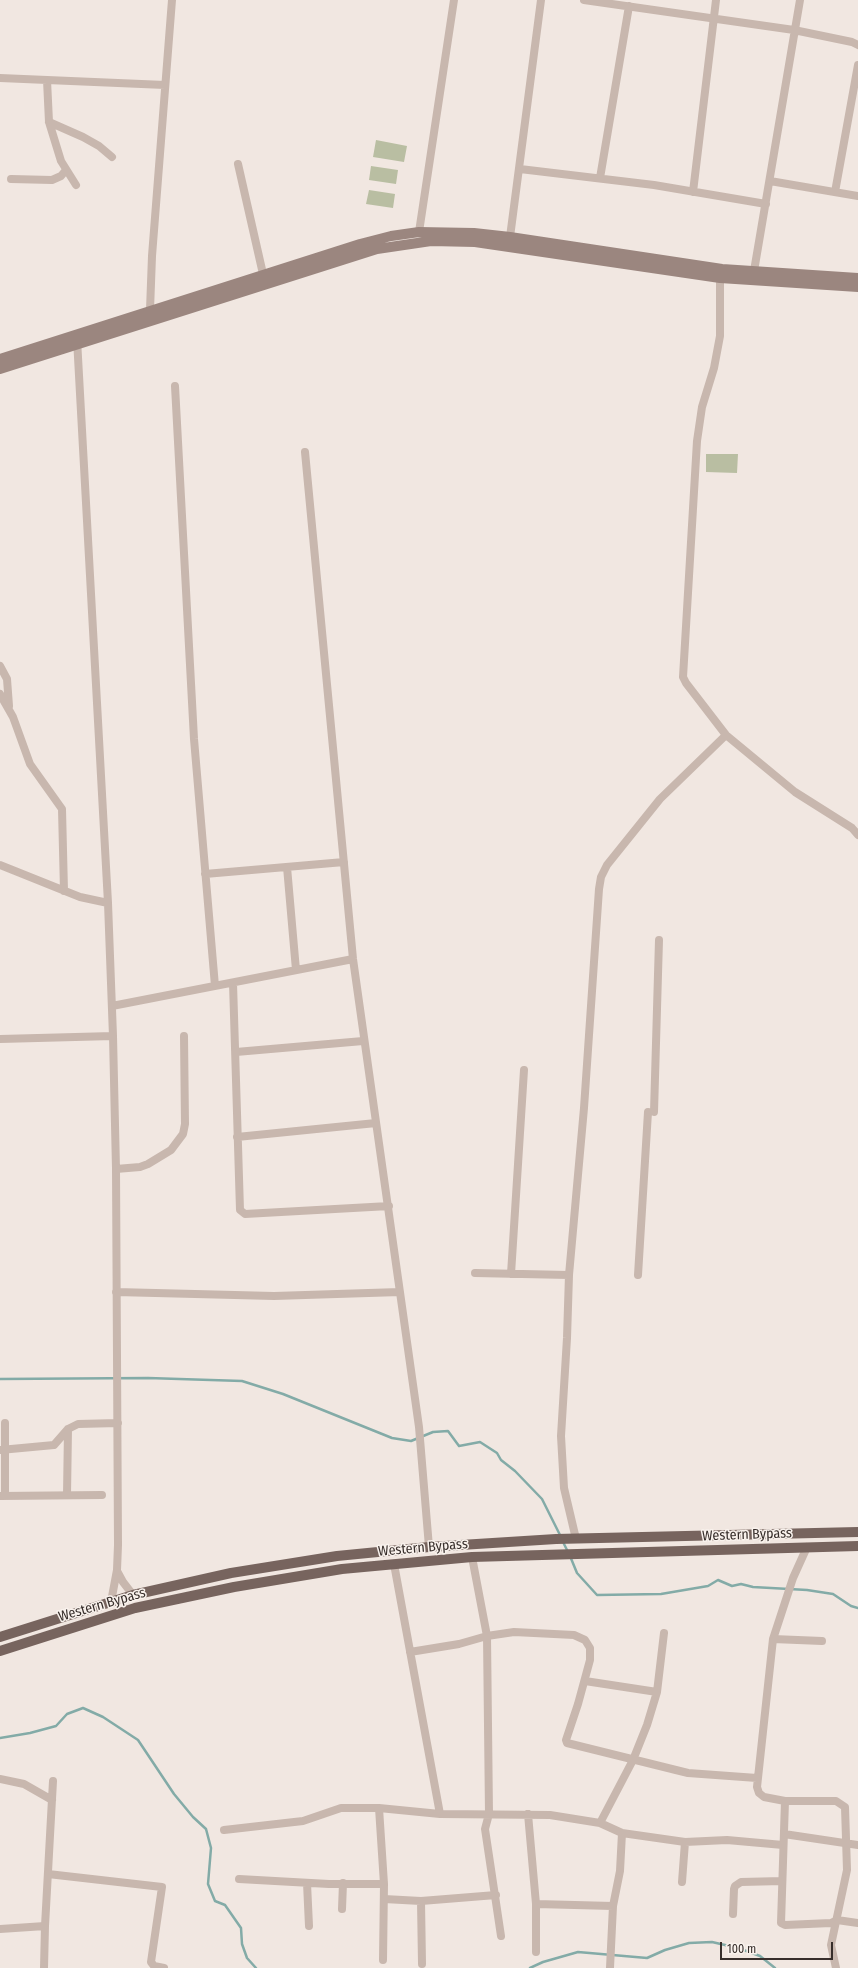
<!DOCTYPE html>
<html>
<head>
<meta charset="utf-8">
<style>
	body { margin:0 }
	#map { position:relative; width:858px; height:1968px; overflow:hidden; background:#f1e7e1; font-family:"Fira Sans Condensed",sans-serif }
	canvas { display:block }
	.scale { position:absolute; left:720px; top:1942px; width:113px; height:18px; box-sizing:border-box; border:2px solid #372e2b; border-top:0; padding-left:5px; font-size:12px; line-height:14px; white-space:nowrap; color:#372e2b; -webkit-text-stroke:3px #f9f2ed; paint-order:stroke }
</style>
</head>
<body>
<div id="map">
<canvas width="858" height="1968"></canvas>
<div class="scale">100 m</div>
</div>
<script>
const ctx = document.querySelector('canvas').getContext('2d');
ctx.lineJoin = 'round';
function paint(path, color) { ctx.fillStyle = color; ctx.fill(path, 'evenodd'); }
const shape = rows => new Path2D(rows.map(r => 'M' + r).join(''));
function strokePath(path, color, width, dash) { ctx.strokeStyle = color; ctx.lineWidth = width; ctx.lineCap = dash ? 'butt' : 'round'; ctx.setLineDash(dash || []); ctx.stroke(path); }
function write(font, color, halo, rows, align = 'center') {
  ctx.font = font + ' "Fira Sans Condensed",sans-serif'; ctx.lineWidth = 3; ctx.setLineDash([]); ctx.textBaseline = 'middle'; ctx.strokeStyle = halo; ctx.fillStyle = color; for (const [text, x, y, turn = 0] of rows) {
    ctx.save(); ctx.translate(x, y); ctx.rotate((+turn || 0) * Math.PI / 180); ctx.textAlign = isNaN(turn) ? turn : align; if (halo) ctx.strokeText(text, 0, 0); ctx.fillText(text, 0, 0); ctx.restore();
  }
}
paint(shape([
	[376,140,407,146,404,162,373,157],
	[371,166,398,170,396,184,369,180],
	[369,190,395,194,393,208,366,204],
	[706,454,738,454,737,473,706,472]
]), '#b9bea2');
strokePath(shape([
	[0,1379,148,1378,242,1381,283,1394,392,1438,411,1441,433,1432,448,1431,459,1446,480,1442,497,1453,501,1460,515,1471,542,1499,560,1535],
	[563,1542,568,1552],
	[570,1556,577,1573,597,1595,661,1594,708,1586,718,1580,732,1586,741,1584,753,1587,807,1590,833,1594,851,1606,858,1608],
	[0,1738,30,1733,56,1726,67,1714,83,1708,103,1717,138,1740,174,1794,193,1817,206,1829,211,1848,208,1884,215,1901,225,1905,241,1928,242,1944,247,1958,256,1968],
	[530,1968,543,1962,578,1952,647,1958,665,1950,689,1943,712,1942,738,1948,760,1956,775,1968]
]), '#83aba7', 2.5);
strokePath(shape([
	[584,0,794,30,852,42,858,45],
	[0,78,165,85],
	[47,80,49,122,61,161,76,185],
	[49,122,83,137,99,146,112,157],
	[238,164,263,274],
	[520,169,654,185,766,204],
	[600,178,629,6],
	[11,179,52,180,61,176,66,170],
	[770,181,858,196],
	[693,192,716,0],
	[835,192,858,65],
	[419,232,454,0],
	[510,237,541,0],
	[754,271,800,0],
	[720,278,720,336,714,368,702,407,697,441,683,677,686,683,726,735,795,792,852,828,858,835],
	[150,310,152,256,172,0],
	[77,339,108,903,113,1036,116,1169,118,1545,117,1570,111,1602],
	[175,386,194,739,215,986],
	[305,452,353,959,419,1427,429,1547],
	[0,666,7,679,9,706],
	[0,694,13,717,30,764,62,809,64,891],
	[0,865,80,897,108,903],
	[287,867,296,970],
	[205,874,344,862],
	[233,983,240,1210,245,1214,389,1206],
	[112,1006,353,959],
	[0,1039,113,1036],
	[236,1052,363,1041],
	[654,1112,659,940],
	[237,1137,376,1123],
	[116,1169,140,1167,148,1164,171,1150,183,1134,185,1124,184,1036],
	[475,1273,569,1275],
	[511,1274,524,1070],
	[638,1275,648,1112],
	[116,1292,274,1296,400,1292],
	[5,1423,5,1496],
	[0,1450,54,1445,68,1429,78,1424,118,1423],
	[67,1495,68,1429],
	[0,1496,102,1495],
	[576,1539,564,1488,561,1436,567,1338,569,1275,584,1108,599,889,601,877,607,865,660,799,726,735],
	[807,1547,793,1578,773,1639,757,1787,759,1793,764,1797,785,1801,836,1801,845,1807,847,1870,831,1945,836,1968],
	[472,1557,487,1636,489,1814,485,1829,501,1936],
	[394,1564,440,1814],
	[117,1571,123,1582,133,1595],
	[773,1639,822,1641],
	[410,1652,459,1644,487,1636,514,1632,574,1635,585,1640,590,1648,590,1660,578,1704,566,1740,567,1743,688,1773,757,1778],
	[585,1681,657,1692],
	[0,1779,24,1784,52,1800],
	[785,1801,781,1923,785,1925,831,1923,837,1920,858,1923],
	[379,1808,384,1884,383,1960],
	[528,1814,536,1904,536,1952],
	[600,1823,633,1760,647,1725,657,1692,664,1633],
	[224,1830,303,1821,341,1808,379,1808,440,1814,550,1815,600,1823,622,1833,685,1842,727,1840,783,1845],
	[784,1834,858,1845],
	[48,1874,162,1887,151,1962,154,1966,164,1968],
	[239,1879,329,1884,384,1884],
	[682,1882,685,1842],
	[307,1883,309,1926],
	[384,1899,421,1901,496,1895],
	[421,1901,422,1964],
	[536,1904,613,1906],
	[342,1909,343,1883],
	[733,1914,734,1889,735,1886,741,1882,782,1881],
	[0,1929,45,1926],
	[44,1968,45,1926,53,1781],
	[610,1968,613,1906,620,1871,622,1833]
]), '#c8b7ae', 8);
strokePath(shape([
	[0,359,360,244,391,236,419,232,474,233,510,237,722,269,858,278],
	[0,369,377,249,431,241,475,242,509,247,720,278,858,287]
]), '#9b867f', 10);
strokePath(shape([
	[0,1637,133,1595,231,1573,337,1556,429,1547,556,1539,858,1532],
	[0,1651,135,1608,234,1587,342,1569,472,1557,858,1546]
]), '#77645e', 10);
write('14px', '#372e2b', '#f9f2ed', [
	["Western Bypass",747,1535,-2],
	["Western Bypass",423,1548,-5],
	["Western Bypass",102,1605,-16]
]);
</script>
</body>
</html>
